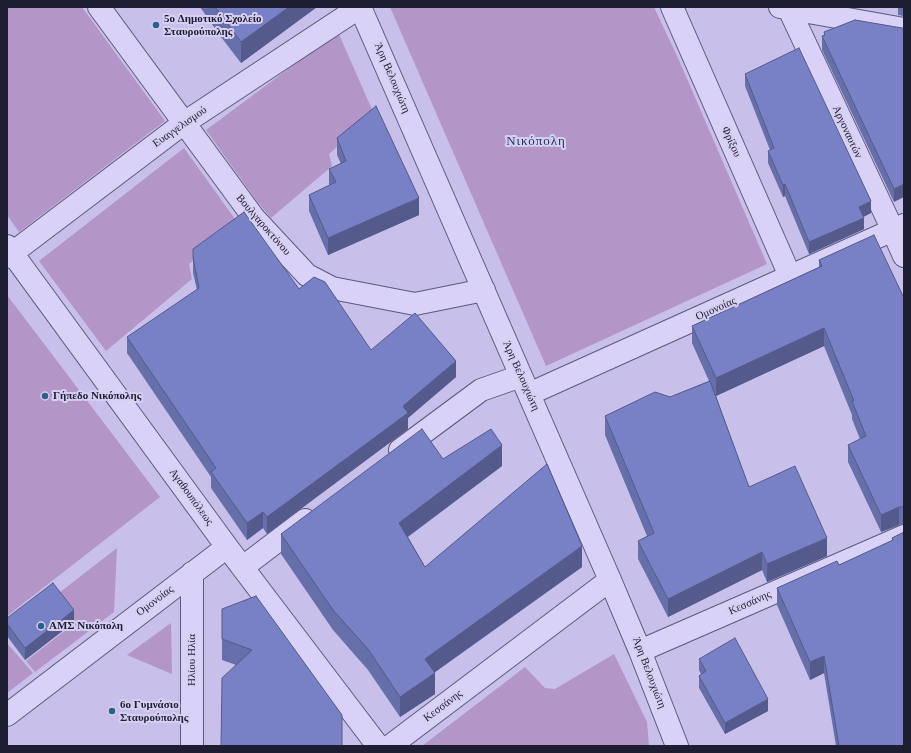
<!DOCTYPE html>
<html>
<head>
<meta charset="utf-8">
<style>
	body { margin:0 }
	#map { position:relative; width:911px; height:753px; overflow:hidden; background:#c8c0ea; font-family:Georgia,serif }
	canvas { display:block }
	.frame { position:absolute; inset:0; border:8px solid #1d1e32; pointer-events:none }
</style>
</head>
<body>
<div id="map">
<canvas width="911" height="753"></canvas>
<div class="frame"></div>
</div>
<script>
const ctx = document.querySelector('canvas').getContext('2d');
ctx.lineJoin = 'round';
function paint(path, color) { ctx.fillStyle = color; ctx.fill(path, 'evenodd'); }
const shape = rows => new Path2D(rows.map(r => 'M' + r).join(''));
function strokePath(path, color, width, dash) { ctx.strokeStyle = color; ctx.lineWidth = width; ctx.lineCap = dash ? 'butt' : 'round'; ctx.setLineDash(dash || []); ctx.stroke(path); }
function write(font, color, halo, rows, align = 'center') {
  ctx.font = font + ' Georgia,serif'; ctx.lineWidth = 4; ctx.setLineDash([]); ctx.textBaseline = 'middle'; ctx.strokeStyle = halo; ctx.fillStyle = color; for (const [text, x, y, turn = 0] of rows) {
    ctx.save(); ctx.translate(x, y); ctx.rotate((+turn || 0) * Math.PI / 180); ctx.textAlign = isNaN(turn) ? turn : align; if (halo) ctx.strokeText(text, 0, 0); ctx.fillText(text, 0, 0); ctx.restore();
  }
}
paint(shape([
	[7,7,82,7,165,121,19,232,7,215],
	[390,7,654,7,678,58,767,264,546,366],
	[338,32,374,114,329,154,332,166,271,218,256,200,206,130],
	[184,148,240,226,189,264,192,279,106,351,39,261],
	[7,295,160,497,7,616],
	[117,548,114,612,35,672,26,661,76,622,55,596],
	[171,623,172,674,127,655],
	[7,643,33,673,7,693],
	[614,654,647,722,649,746,422,746,525,667,545,688,555,689]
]), '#b395c7');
const street = shape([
	[99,7,254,218,307,275,332,288,415,304,484,290],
	[672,7,790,276],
	[780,7,904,29],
	[789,9,889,222,904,256],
	[7,246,227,547,378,746],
	[7,257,184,123,360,7,610,580,640,651,677,746],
	[529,394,904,225],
	[400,450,481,390,521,376],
	[243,567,305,520],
	[192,573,192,746],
	[640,651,904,536],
	[7,715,227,547],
	[390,746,610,580]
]);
strokePath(street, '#5a5982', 24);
strokePath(street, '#d9d2f6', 22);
paint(shape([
	[200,7,317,7,241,63,221,37],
	[898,7,904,7,904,16,898,15],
	[902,28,894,202,822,50,822,36,824,35,824,32],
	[745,74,871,213,863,217,864,229,809,254,785,196,783,197,768,163,768,151,770,150,745,86],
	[337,138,419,215,328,255,309,211,309,195,329,185,329,169,341,164,337,155],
	[193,249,299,289,371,350,456,377,408,418,408,429,267,534,263,528,247,540,211,488,211,477,127,353,127,337,197,290,193,273],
	[819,260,904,298,904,524,899,525,881,532,848,462,848,445,860,439,852,419,852,415,824,346,716,396,749,487,827,556,767,582,762,570,668,617,638,559,638,541,647,536,605,435,605,416,670,397,709,381,692,343,692,326,819,267],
	[502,466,408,537,425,567,582,567,434,673,435,694,400,717,368,670,333,630,281,554,281,534],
	[904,532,904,746,836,746,824,673,810,680,777,605,777,588,839,565,892,541,892,538],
	[222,609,342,715,236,665,222,660],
	[7,618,74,622,25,660,7,636],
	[699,659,768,711,725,734,699,688,699,676,701,674,699,670]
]), '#676faa');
paint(shape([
	[289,7,317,7,241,63,241,42],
	[785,184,785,196,783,197,783,185],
	[904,184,904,197,894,202,894,189],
	[419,198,419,215,328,255,328,238],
	[871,201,871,213,859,219,859,207],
	[864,218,864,229,809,254,809,242],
	[824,328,824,346,716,396,716,378],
	[456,361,456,377,408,418,408,429,267,534,267,517,403,406],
	[502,445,502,466,399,543,399,523],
	[899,507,899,525,881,532,881,515],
	[263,512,263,528,247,540,247,523],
	[827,538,827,556,767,582,767,564],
	[582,546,582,567,425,679,425,659],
	[762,552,762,570,668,617,668,599],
	[74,610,74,622,25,660,25,648],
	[824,656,824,673,810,680,810,662],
	[435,673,435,694,400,717,400,697],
	[768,699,768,711,725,734,725,723]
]), '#545a8b');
const building = shape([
	[215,7,289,7,241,42,215,7],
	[855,20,902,28,904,28,904,184,894,189,822,36,825,35,824,32,855,20],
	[799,48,871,201,859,207,864,218,809,242,785,184,783,185,768,151,774,148,745,74,799,48],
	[376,106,419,198,328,238,309,195,336,182,329,169,346,161,337,138,376,106],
	[244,212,299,289,314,277,325,282,371,350,415,313,456,361,403,406,408,413,267,517,263,512,247,523,211,472,216,468,127,337,199,288,193,257,193,249,244,212],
	[874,235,904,298,904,507,899,507,881,515,848,445,866,436,852,401,854,401,824,328,716,378,692,326,822,266,819,260,874,235],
	[710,381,749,487,795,466,827,538,767,564,762,552,668,599,638,541,654,533,605,416,655,392,670,397,710,381],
	[422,429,443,459,491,429,502,445,399,523,425,567,547,464,582,546,425,659,435,673,400,697,368,649,333,610,281,534,422,429],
	[904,532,904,746,839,746,824,656,810,662,777,588,837,561,839,565,893,540,892,538,904,532],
	[53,583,74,610,25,648,7,624,7,618,53,583],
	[256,596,342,715,342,746,221,746,222,678,252,650,222,639,222,609,256,596],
	[735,638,768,699,725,723,699,676,706,671,699,659,735,638]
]);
paint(building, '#7881c6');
strokePath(building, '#545a8b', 1);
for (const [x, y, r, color] of [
	[156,25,4,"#2e608c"],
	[45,396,4,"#2e608c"],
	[41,626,4,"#2e608c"],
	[112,711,4,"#2e608c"]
]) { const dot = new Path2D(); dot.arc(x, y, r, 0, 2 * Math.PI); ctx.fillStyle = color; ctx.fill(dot); strokePath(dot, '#d6cff2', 1.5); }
write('bold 11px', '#1d1e32', '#d6cff2', [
	["5ο Δημοτικό Σχολείο",164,19],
	["Σταυρούπολης",164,32],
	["Γήπεδο Νικόπολης",53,396],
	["ΑΜΣ Νικόπολη",49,626],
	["6ο Γυμνάσιο",120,705],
	["Σταυρούπολης",120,718]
], 'left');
write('11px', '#1d1e32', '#d6cff2', [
	["Άρη Βελουχιώτη",392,78,67],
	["Ευαγγελισμού",180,127,-35],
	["Αργοναυτών",847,132,65],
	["Φρίξου",731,142,66],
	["Βουλγαροκτόνου",263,225,49],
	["Ομονοίας",716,309,-24],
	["Άρη Βελουχιώτη",521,376,66],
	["Αγαθουπόλεως",191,497,54],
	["Ομονοίας",155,601,-37],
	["Κεσσάνης",750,603,-24],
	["Ηλίου Ηλία",192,660,-90],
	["Άρη Βελουχιώτη",649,673,69],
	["Κεσσάνης",443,706,-37]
]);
ctx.letterSpacing = '1px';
write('13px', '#1f325c', '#d6cff2', [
	["Νικόπολη",536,142]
]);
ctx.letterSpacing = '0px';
</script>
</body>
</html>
